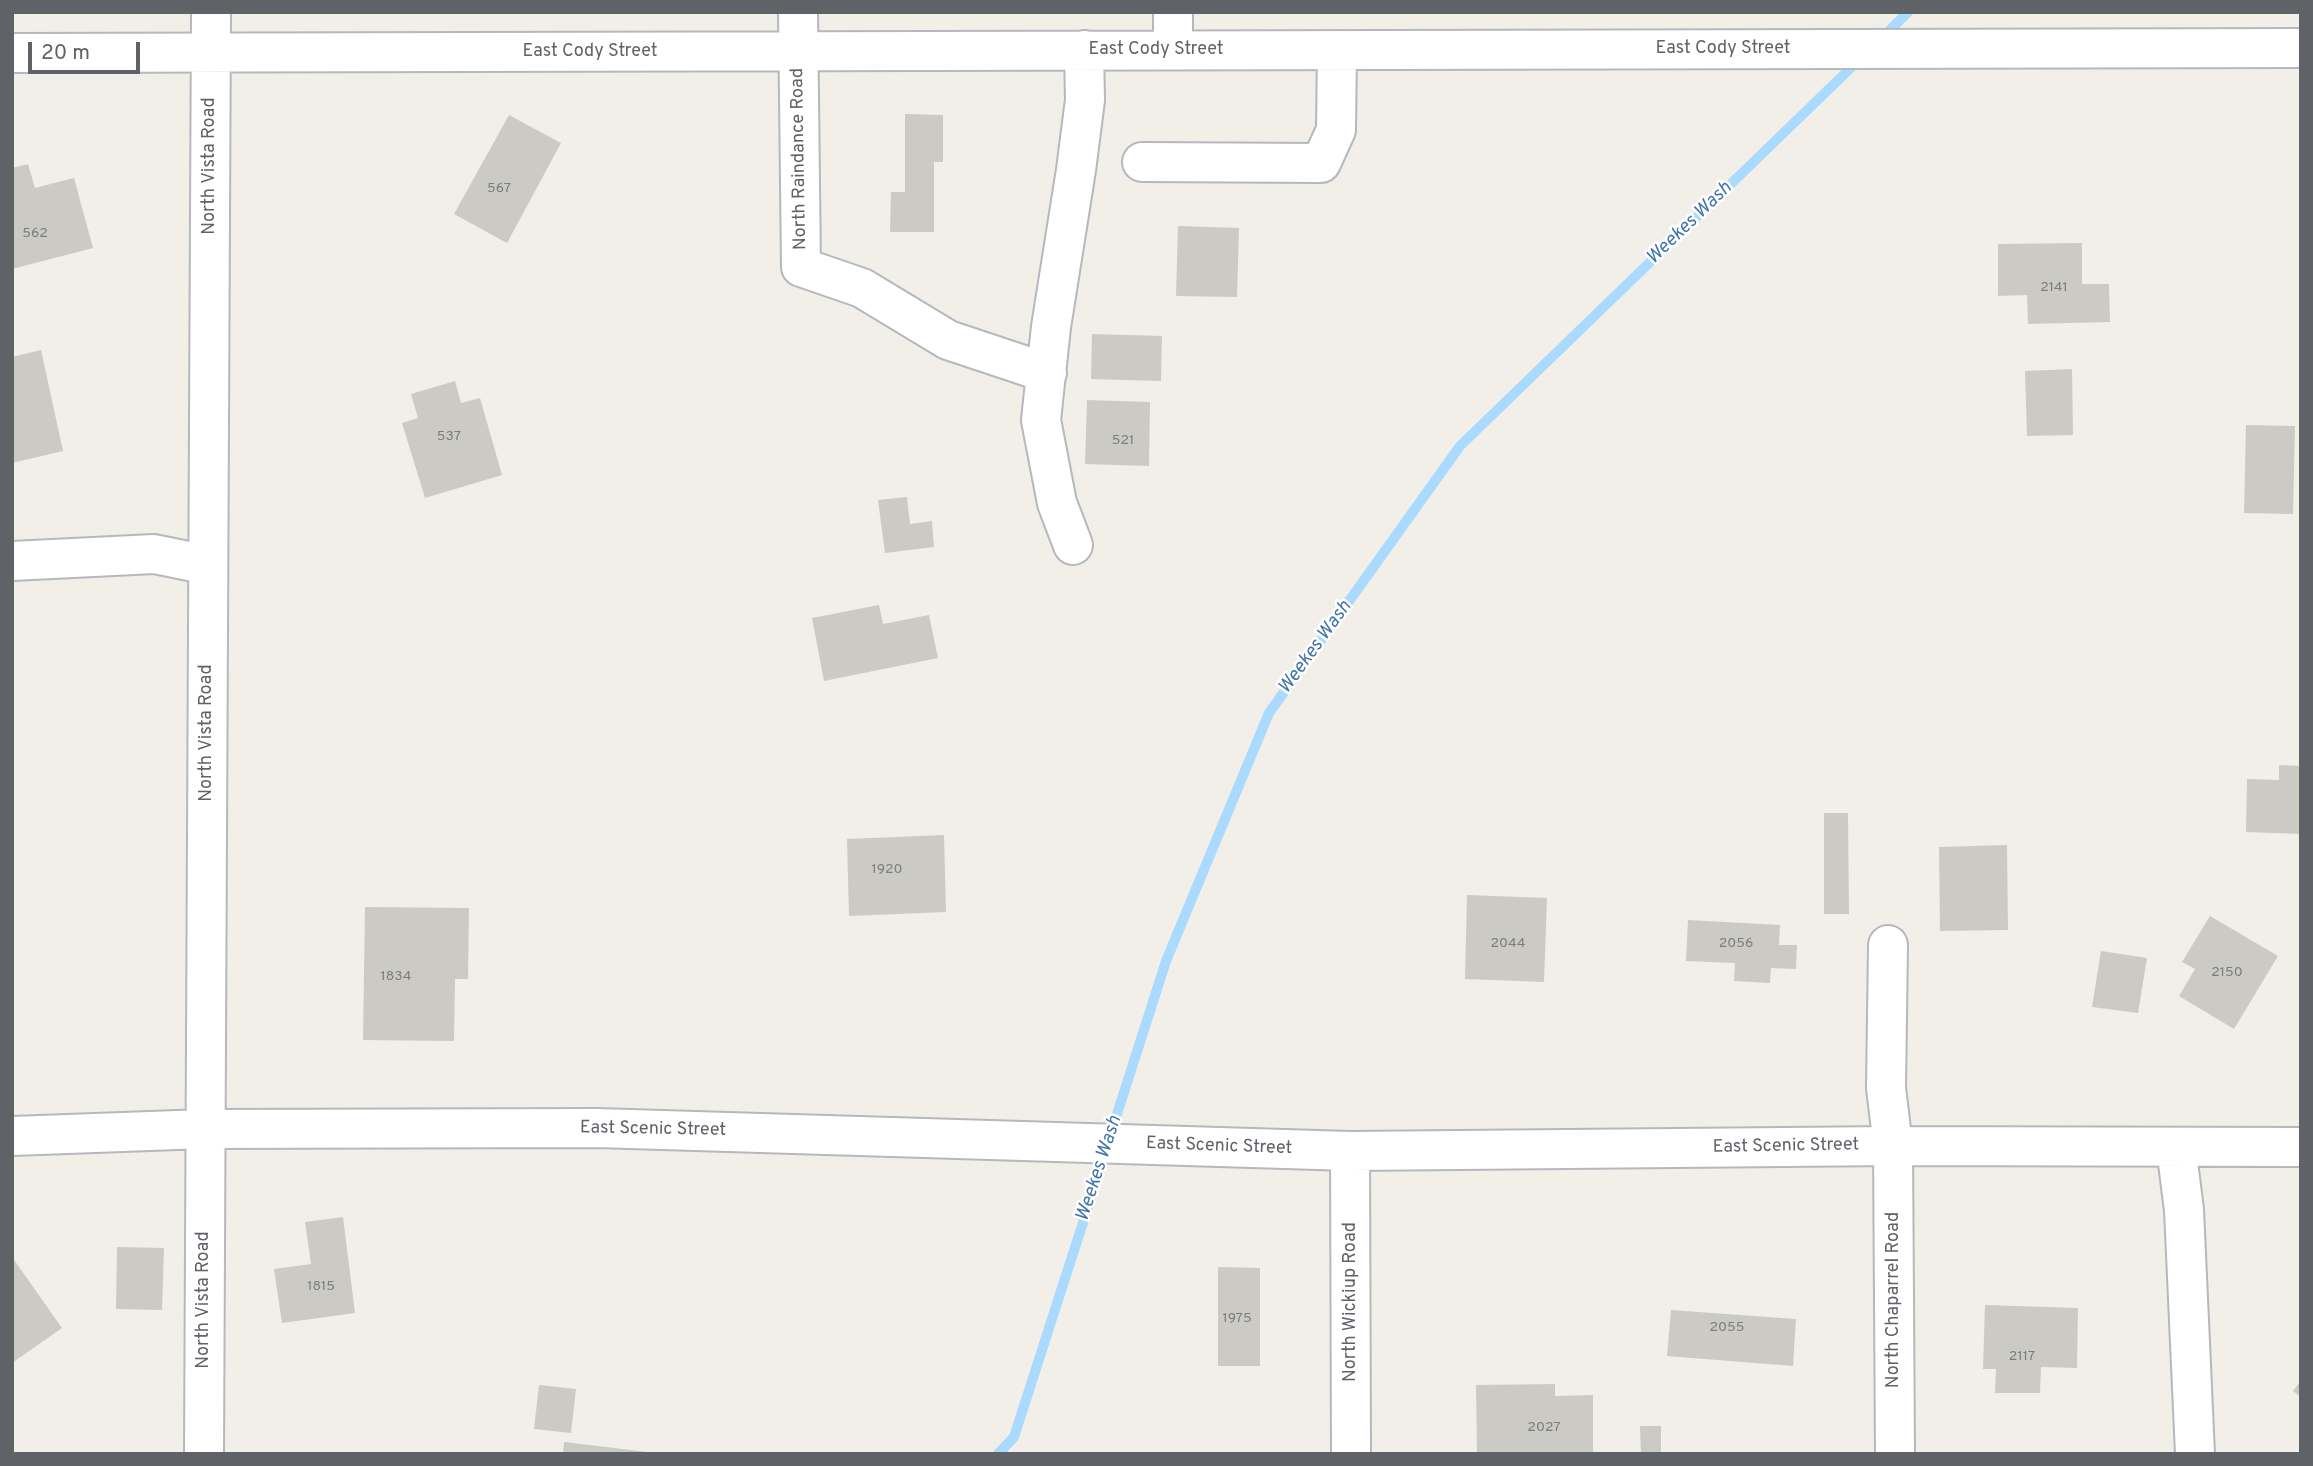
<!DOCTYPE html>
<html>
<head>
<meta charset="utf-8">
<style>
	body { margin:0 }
	#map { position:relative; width:2313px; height:1466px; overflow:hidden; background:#f1efe8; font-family:Overpass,sans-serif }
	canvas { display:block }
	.frame { position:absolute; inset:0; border:14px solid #5f6368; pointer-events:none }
	.scale { position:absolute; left:28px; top:42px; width:112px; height:32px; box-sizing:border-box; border:4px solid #5f6368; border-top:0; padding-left:9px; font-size:21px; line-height:24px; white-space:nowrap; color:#5f6368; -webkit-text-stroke:5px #fff; paint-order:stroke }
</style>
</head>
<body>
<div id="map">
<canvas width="2313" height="1466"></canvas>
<div class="frame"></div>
<div class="scale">20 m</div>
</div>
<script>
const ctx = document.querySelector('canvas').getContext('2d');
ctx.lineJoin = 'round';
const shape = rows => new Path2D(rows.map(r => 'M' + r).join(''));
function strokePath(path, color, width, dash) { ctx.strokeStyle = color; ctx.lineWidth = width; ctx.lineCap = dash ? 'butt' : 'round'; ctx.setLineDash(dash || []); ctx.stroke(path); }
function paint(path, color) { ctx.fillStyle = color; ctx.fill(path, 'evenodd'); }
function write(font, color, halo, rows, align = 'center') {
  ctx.font = font + ' Overpass,sans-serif'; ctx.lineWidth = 5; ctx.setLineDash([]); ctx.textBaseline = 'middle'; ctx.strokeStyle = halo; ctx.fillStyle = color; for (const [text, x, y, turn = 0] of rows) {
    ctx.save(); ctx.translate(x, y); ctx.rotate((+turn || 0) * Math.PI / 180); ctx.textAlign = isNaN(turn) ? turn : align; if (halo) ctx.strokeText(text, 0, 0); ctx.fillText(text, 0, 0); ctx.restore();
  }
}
strokePath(shape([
	[1880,40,1908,12],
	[1110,1136,1166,961,1269,713,1460,446,1861,58],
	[998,1454,1014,1437,1106,1151]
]), '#aadaff', 10);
paint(shape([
	[905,114,943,115,943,162,934,162,934,232,890,232,891,192,905,192],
	[509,115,561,143,507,243,454,214],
	[28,164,35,188,74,178,93,248,12,269,12,168],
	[1178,226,1239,228,1237,297,1176,296],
	[2082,243,2082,284,2109,284,2110,322,2028,324,2027,295,1998,296,1998,244],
	[1092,334,1162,336,1161,381,1091,379],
	[41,350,63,451,12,463,12,357],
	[2072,369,2073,435,2027,436,2025,371],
	[455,381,461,403,480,398,502,475,425,498,402,423,418,418,411,394],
	[1087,400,1150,402,1149,466,1085,464],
	[2246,425,2295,426,2293,514,2244,513],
	[907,497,910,524,932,521,934,547,885,553,878,500],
	[879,605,883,624,929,615,938,658,824,681,812,618],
	[2279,765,2301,766,2301,834,2246,832,2247,779,2279,780],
	[1824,813,1848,813,1849,914,1824,914],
	[944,835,946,912,849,916,847,839],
	[2007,845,2008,930,1940,931,1939,847],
	[1467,895,1547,898,1544,982,1465,979],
	[365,907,469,908,468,979,455,979,454,1041,363,1040],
	[2210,916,2278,956,2234,1029,2179,996,2195,969,2182,962],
	[1688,920,1780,925,1779,945,1797,945,1796,969,1771,968,1770,983,1734,981,1735,963,1686,961],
	[2101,951,2147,958,2138,1013,2092,1007],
	[343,1217,355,1313,282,1323,274,1269,311,1264,305,1222],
	[117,1247,164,1248,162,1310,116,1309],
	[12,1257,62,1328,12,1363],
	[1218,1267,1260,1268,1260,1366,1218,1366],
	[1985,1305,2078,1308,2077,1368,2041,1367,2040,1393,1995,1393,1996,1369,1983,1369],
	[1671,1310,1796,1319,1793,1366,1667,1356],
	[2301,1380,2301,1397,2293,1391],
	[1555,1384,1555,1396,1593,1395,1593,1454,1477,1454,1476,1385],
	[539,1385,576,1389,571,1433,534,1429],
	[1640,1426,1661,1426,1661,1454,1641,1454],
	[564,1442,648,1452,648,1454,563,1454]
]), '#cccac5');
const minor = shape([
	[798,12,801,267,862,288,948,340,1047,373],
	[1173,12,1173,50],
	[12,53,2301,48],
	[1142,162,1321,163,1336,130,1337,50],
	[1073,545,1057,503,1041,420,1051,327,1076,170,1085,100,1084,50],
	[12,561,154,554,208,565],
	[1888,945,1886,1088,1893,1146,1895,1454],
	[12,1136,205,1129,597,1128,1350,1151,1893,1146,2301,1147],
	[2176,1147,2184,1210,2195,1454],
	[1350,1151,1351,1454],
	[204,1454,211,12]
]);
strokePath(minor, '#b5b8bc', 42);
strokePath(minor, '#fff', 38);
write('14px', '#7a7d7f', null, [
	["567",499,189],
	["562",35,234],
	["2141",2054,288],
	["537",449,437],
	["521",1123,441],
	["1920",887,870],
	["2044",1508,944],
	["2056",1736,944],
	["2150",2227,973],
	["1834",396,977],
	["1815",321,1287],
	["1975",1237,1319],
	["2055",1727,1328],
	["2117",2022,1357],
	["2027",1544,1428]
]);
write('18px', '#5f6368', '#fff', [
	["East Cody Street",1723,49],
	["East Cody Street",1156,50],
	["East Cody Street",590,52],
	["North Raindance Road",800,159,-91],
	["North Vista Road",210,166,-90],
	["North Vista Road",207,733,-90],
	["East Scenic Street",653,1130,1],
	["East Scenic Street",1219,1147,2],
	["East Scenic Street",1786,1147,-1],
	["North Vista Road",204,1300,-90],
	["North Chaparrel Road",1894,1300,-90],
	["North Wickiup Road",1351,1302,-90]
]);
write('italic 19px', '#4174aa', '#fff', [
	["Weekes Wash",1690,224,-44],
	["Weekes Wash",1316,648,-54],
	["Weekes Wash",1100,1169,-72]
]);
</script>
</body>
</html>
